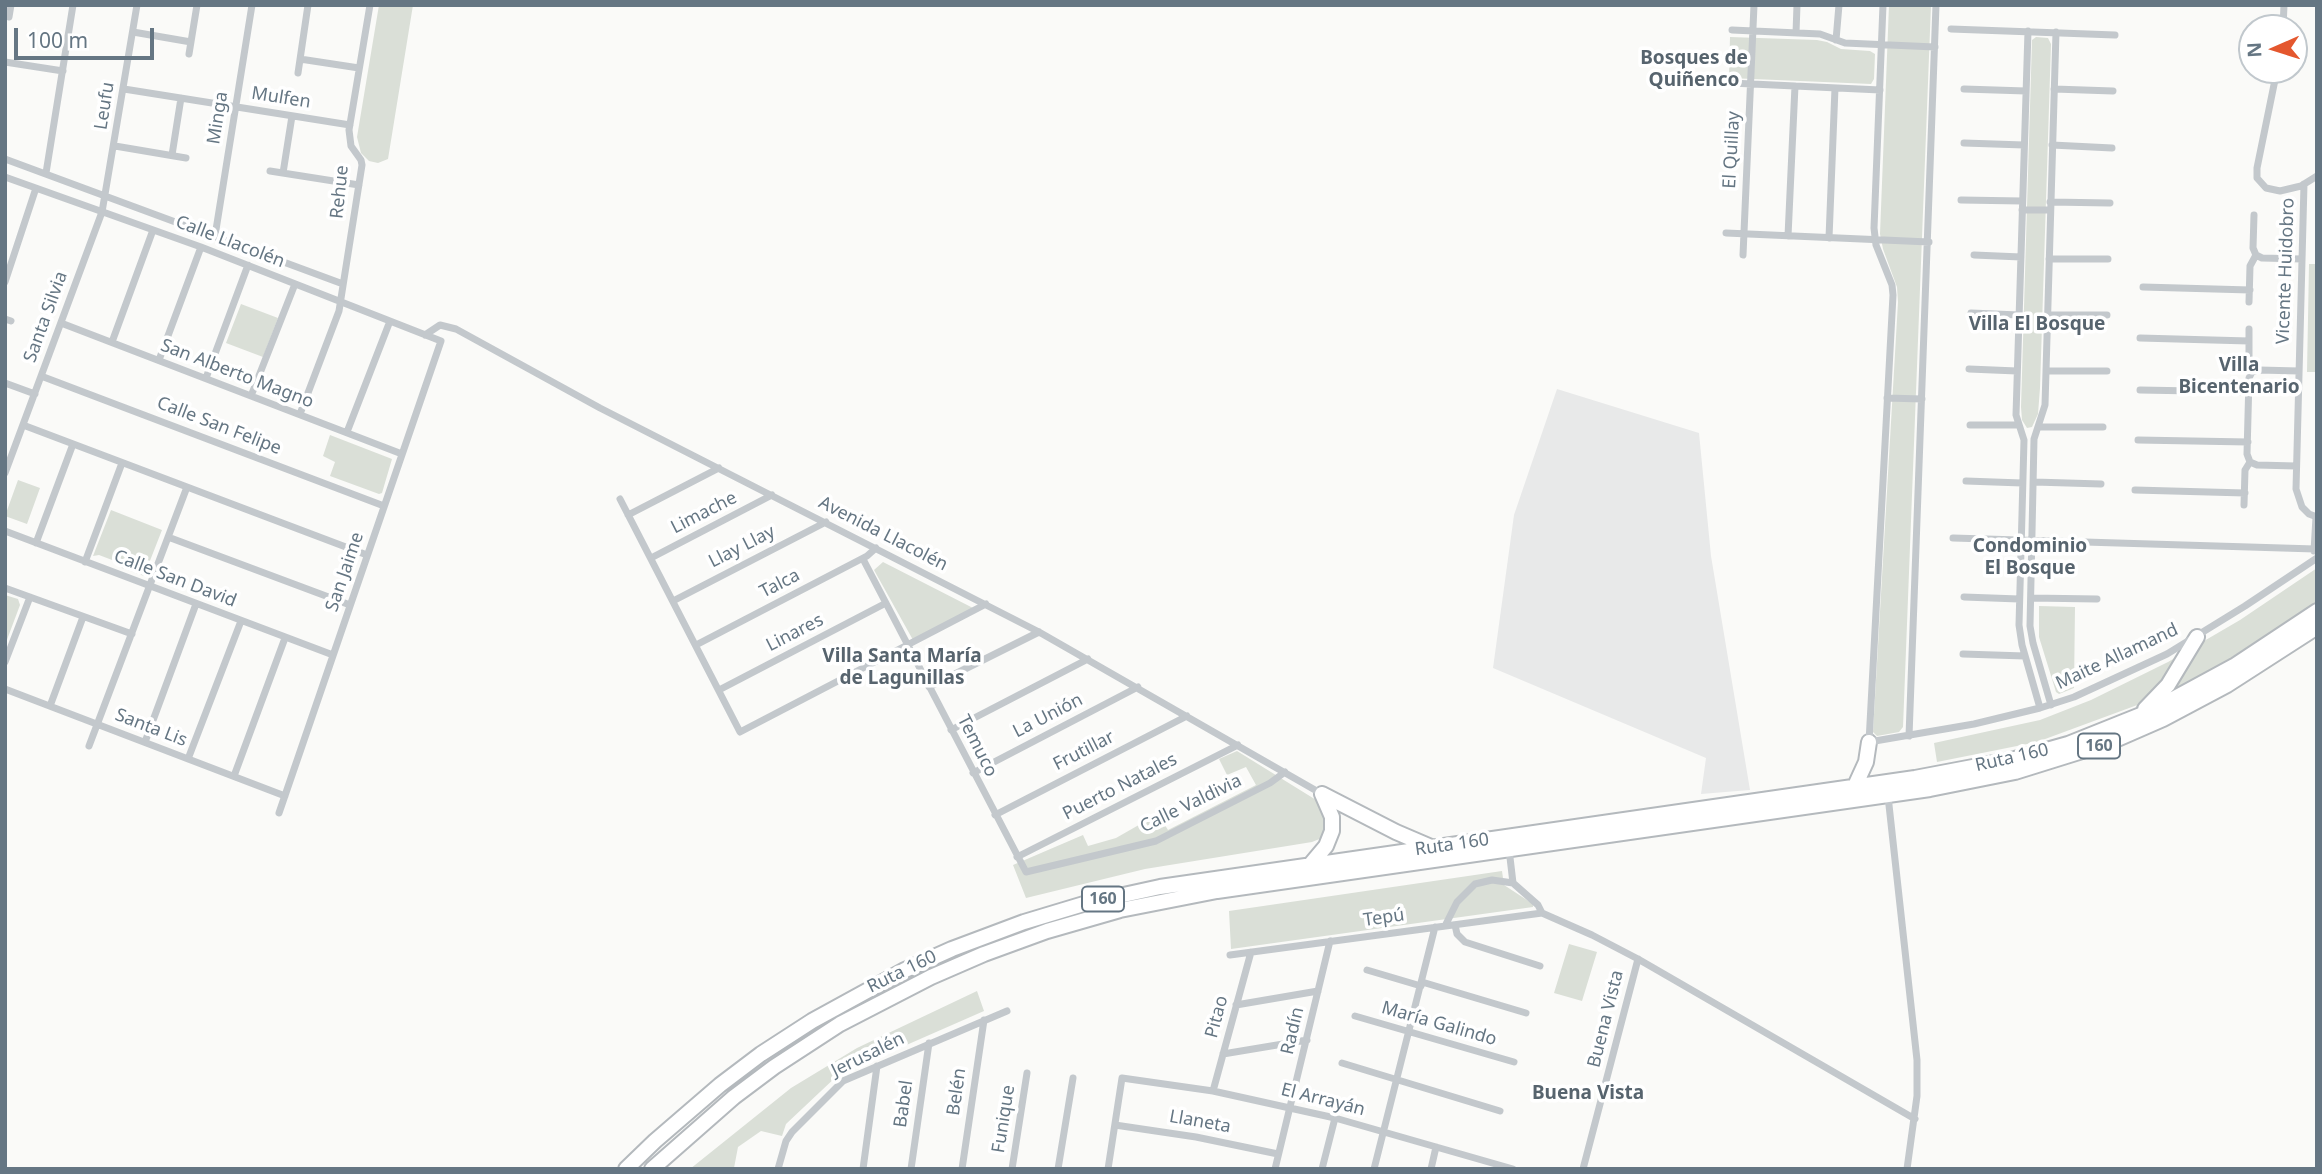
<!DOCTYPE html>
<html>
<head>
<meta charset="utf-8">
<style>
	body { margin:0 }
	#map { position:relative; width:2322px; height:1174px; overflow:hidden; background:#fafaf8; font-family:"Noto Sans",sans-serif }
	canvas { display:block }
	.frame { position:absolute; inset:0; border:7px solid #657683; pointer-events:none }
	.north { position:absolute; left:2238px; top:14px; width:70px; height:70px; box-sizing:border-box; background:#fff; border:2px solid #c1c8cd; border-radius:50%; rotate:267deg; font-size:19px; font-weight:700; line-height:28px; text-align:center; color:#657683 }
	.north::after { content:''; display:block; margin:auto; width:24px; height:32px; background:#e4572e; clip-path:polygon(50% 0,100% 100%,50% 72%,0 100%) }
	.scale { position:absolute; left:14px; top:28px; width:140px; height:32px; box-sizing:border-box; border:4px solid #657683; border-top:0; padding-left:9px; font-size:21px; line-height:24px; white-space:nowrap; color:#657683; -webkit-text-stroke:5px #fff; paint-order:stroke }
</style>
</head>
<body>
<div id="map">
<canvas width="2322" height="1174"></canvas>
<div class="frame"></div>
<div class="north">N</div>
<div class="scale">100 m</div>
</div>
<script>
const ctx = document.querySelector('canvas').getContext('2d');
ctx.lineJoin = 'round';
function paint(path, color) { ctx.fillStyle = color; ctx.fill(path, 'evenodd'); }
const shape = rows => new Path2D(rows.map(r => 'M' + r).join(''));
function strokePath(path, color, width, dash) { ctx.strokeStyle = color; ctx.lineWidth = width; ctx.lineCap = dash ? 'butt' : 'round'; ctx.setLineDash(dash || []); ctx.stroke(path); }
function write(font, color, halo, rows, align = 'center') {
  ctx.font = font + ' "Noto Sans",sans-serif'; ctx.lineWidth = 7; ctx.setLineDash([]); ctx.textBaseline = 'middle'; ctx.strokeStyle = halo; ctx.fillStyle = color; for (const [text, x, y, turn = 0] of rows) {
    ctx.save(); ctx.translate(x, y); ctx.rotate((+turn || 0) * Math.PI / 180); ctx.textAlign = isNaN(turn) ? turn : align; if (halo) ctx.strokeText(text, 0, 0); ctx.fillText(text, 0, 0); ctx.restore();
  }
}
paint(shape([
	[1557,389,1699,433,1711,556,1750,790,1701,794,1706,758,1493,668,1514,515]
]), '#e8e9e9');
paint(shape([
	[379,5,413,5,388,159,378,163,369,161,361,153,357,137],
	[1889,5,1931,5,1903,727,1899,732,1877,736,1873,732,1898,302,1897,287,1883,249,1880,234],
	[1730,37,1817,40,1827,42,1841,49,1870,51,1875,54,1874,79,1871,84,1729,78],
	[2036,37,2048,38,2051,44,2040,388,2038,414,2032,427,2027,428,2022,420,2021,407,2032,40],
	[2309,264,2317,264,2317,372,2307,372],
	[241,304,278,318,263,357,226,343],
	[330,435,392,459,382,493,379,494,330,476,335,462,323,456],
	[18,480,40,488,27,524,5,516],
	[111,510,162,530,144,576,122,568,120,563,99,555,93,556],
	[883,562,973,608,913,640,874,570],
	[2317,568,2317,602,2221,664,2159,697,2037,742,1937,762,1934,743,2040,720,2091,700,2168,662,2240,620],
	[5,595,18,599,20,605,5,645],
	[2039,606,2075,607,2074,688,2059,694,2056,692,2039,637],
	[1237,751,1321,803,1326,822,1322,838,1312,842,1145,869,1026,898,1013,865,1083,835,1088,846,1116,838,1158,814,1168,830,1256,785,1246,767,1227,775,1219,759],
	[1502,871,1504,885,1533,904,1533,907,1231,949,1229,911],
	[1569,944,1597,952,1582,1001,1554,993],
	[977,991,984,1011,838,1075,786,1124,782,1136,761,1131,738,1147,734,1168,690,1169,791,1088,857,1048]
]), '#dadfd7');
const highway = shape([
	[2145,709,2168,685,2197,637],
	[1855,786,1866,762,1869,742],
	[1322,794,1396,832,1431,847],
	[1310,865,1326,846,1332,831,1332,817,1322,794],
	[626,1169,655,1141,720,1085,761,1054,812,1021,905,970,952,949,1024,922,1087,903,1160,887,1915,778,2015,759,2068,744,2153,710,2234,666,2317,611],
	[652,1169,734,1097,774,1067,840,1024,931,977,984,954,1047,931,1120,910,1217,891,1930,789,2015,772,2108,743,2163,719,2227,685,2317,627]
]);
strokePath(highway, '#b4b9bd', 18);
strokePath(shape([
	[1883,5,1874,228,1876,245,1892,285,1893,295,1869,742,1974,724,2040,708,2074,697,2167,654,2245,606,2317,558],
	[9,17,11,5],
	[2283,28,2284,5],
	[1951,29,2115,35],
	[1732,30,1820,34,1845,43,1935,47],
	[2028,31,2016,415,2024,440,2019,625,2022,645,2040,708],
	[133,32,191,42],
	[1796,33,1797,5],
	[1836,40,1839,5],
	[189,54,197,5],
	[300,59,359,68],
	[5,62,63,71],
	[2277,70,2257,168,2257,178,2266,188,2280,191,2301,186,2317,176],
	[298,73,308,5],
	[1731,83,1880,90],
	[124,89,350,125],
	[1964,89,2026,91],
	[2054,89,2113,91],
	[1964,143,2024,145],
	[2052,145,2112,148],
	[115,146,186,158],
	[172,155,181,98],
	[5,159,343,284],
	[270,171,359,185],
	[46,173,73,5],
	[283,173,292,116],
	[5,177,201,247,441,341,279,813],
	[2304,184,2296,489,2302,507,2309,514,2317,517],
	[1961,200,2022,201],
	[2050,202,2110,203],
	[2022,210,2050,210],
	[1726,233,1929,242],
	[215,236,252,5],
	[1788,236,1795,86],
	[1829,238,1835,88],
	[1743,255,1754,5],
	[1974,255,2021,257],
	[2256,255,2262,258,2302,259],
	[2049,259,2108,259],
	[5,282,36,188],
	[2143,287,2250,290],
	[2249,302,2250,266,2256,255,2253,248,2254,215],
	[1971,313,2019,315],
	[2047,315,2107,315],
	[5,319,11,321],
	[61,323,402,454],
	[425,335,440,325,456,329,600,408,1039,632,1322,794],
	[2140,338,2249,341],
	[112,342,153,230],
	[159,360,201,247],
	[1969,369,2017,371],
	[2046,371,2107,371],
	[2252,372,2259,370,2299,371],
	[41,376,384,506],
	[206,378,248,265],
	[5,383,35,394],
	[2140,390,2249,392],
	[251,396,295,284],
	[1887,398,1922,399],
	[300,414,339,311,362,165,361,160,351,146,349,130,370,5],
	[23,425,367,555],
	[1970,425,2019,425],
	[2040,427,2103,427],
	[347,432,390,321],
	[2138,440,2248,442],
	[2250,462,2257,465,2296,466],
	[5,473,102,212,137,5],
	[1966,481,2022,483],
	[2034,482,2101,484],
	[2135,490,2245,493],
	[620,499,740,732,986,604],
	[2244,505,2245,470,2250,462,2247,454,2249,378,2252,372,2249,364,2249,329],
	[628,515,719,468],
	[5,531,333,655],
	[168,537,350,605],
	[1953,538,2315,549],
	[36,543,73,444],
	[2314,551,2316,517],
	[651,558,772,495],
	[863,559,1026,872,1156,841,1270,783,1285,772],
	[85,562,122,463],
	[5,588,132,634],
	[1964,597,2019,599],
	[2031,598,2097,599],
	[673,601,826,522],
	[696,645,867,556,876,548],
	[1963,654,2025,656],
	[5,662,30,597],
	[929,687,1039,632],
	[5,689,285,796],
	[719,690,886,603],
	[2051,705,2033,643,2030,626,2034,439,2045,405,2056,32],
	[50,706,83,617],
	[951,730,1088,659],
	[1909,736,1936,5],
	[145,742,196,604],
	[89,746,187,487],
	[188,759,241,621],
	[973,773,1138,687],
	[234,776,285,638],
	[1888,796,1917,1060,1917,1096,1907,1169],
	[995,815,1187,716],
	[1509,849,1513,883],
	[1017,857,1238,745],
	[1455,925,1457,934,1465,942,1540,966],
	[1445,926,1457,902,1475,884,1492,880,1513,883,1538,905,1542,913,1592,935,1638,959,1915,1119],
	[1230,955,1542,913],
	[1367,970,1421,986],
	[1422,982,1526,1013],
	[1236,1005,1318,991],
	[1355,1016,1514,1062],
	[1223,1054,1307,1040],
	[1342,1063,1500,1111],
	[1213,1091,1251,952],
	[1115,1125,1196,1137,1278,1154],
	[778,1169,786,1141,792,1132,843,1081,1007,1011],
	[863,1169,877,1066],
	[911,1169,929,1043],
	[962,1169,984,1020],
	[1012,1169,1027,1073],
	[1058,1169,1073,1078],
	[1108,1169,1122,1078,1213,1091,1335,1118,1513,1169],
	[1275,1169,1330,941],
	[1322,1169,1335,1118],
	[1374,1169,1435,927],
	[1431,1169,1436,1147],
	[1583,1169,1638,959]
]), '#c3c8cc', 7);
strokePath(highway, '#fff', 14);
for (const [x, y, w] of [
	[2099,746,42],
	[1103,899,42]
]) { const box = new Path2D(); box.roundRect(x - w / 2, y - 12.5, w, 25, 5); ctx.fillStyle = '#fff'; ctx.fill(box); strokePath(box, '#657683', 2); }
write('bold 16px', '#657683', null, [
	["160",2099,746],
	["160",1103,899]
]);
write('18px', '#657683', '#fff', [
	["Mulfen",281,98,9],
	["Leufu",105,106,-81],
	["Minga",218,118,-81],
	["El Quillay",1732,150,-87],
	["Rehue",340,192,-84],
	["Calle Llacolén",230,242,21],
	["Vicente Huidobro",2286,271,-88],
	["Santa Silvia",46,317,-70],
	["San Alberto Magno",237,374,21],
	["Calle San Felipe",219,426,21],
	["Limache",704,513,-27],
	["Avenida Llacolén",883,534,27],
	["Llay Llay",742,547,-27],
	["San Jaime",345,572,-71],
	["Calle San David",175,579,21],
	["Talca",780,584,-27],
	["Linares",795,633,-27],
	["Maite Allamand",2117,657,-25],
	["La Unión",1048,716,-27],
	["Santa Lis",151,728,21],
	["Temuco",977,746,63],
	["Frutillar",1084,751,-27],
	["Ruta 160",2012,758,-13],
	["Puerto Natales",1120,787,-27],
	["Calle Valdivia",1191,804,-26],
	["Ruta 160",1452,845,-8],
	["Tepú",1384,918,-8],
	["Ruta 160",902,972,-26],
	["Pitao",1217,1017,-75],
	["Buena Vista",1606,1019,-76],
	["María Galindo",1439,1024,16],
	["Radín",1293,1031,-77],
	["Jerusalén",868,1055,-26],
	["Belén",957,1092,-82],
	["El Arrayán",1323,1100,14],
	["Babel",904,1104,-82],
	["Funique",1004,1119,-81],
	["Llaneta",1200,1122,10]
]);
write('bold 19px', '#57646e', '#fff', [
	["Bosques de",1694,59],
	["Quiñenco",1694,81],
	["Villa El Bosque",2037,325],
	["Villa",2239,366],
	["Bicentenario",2239,388],
	["Condominio",2030,547],
	["El Bosque",2030,569],
	["Villa Santa María",902,657],
	["de Lagunillas",902,679],
	["Buena Vista",1588,1094]
]);
</script>
</body>
</html>
